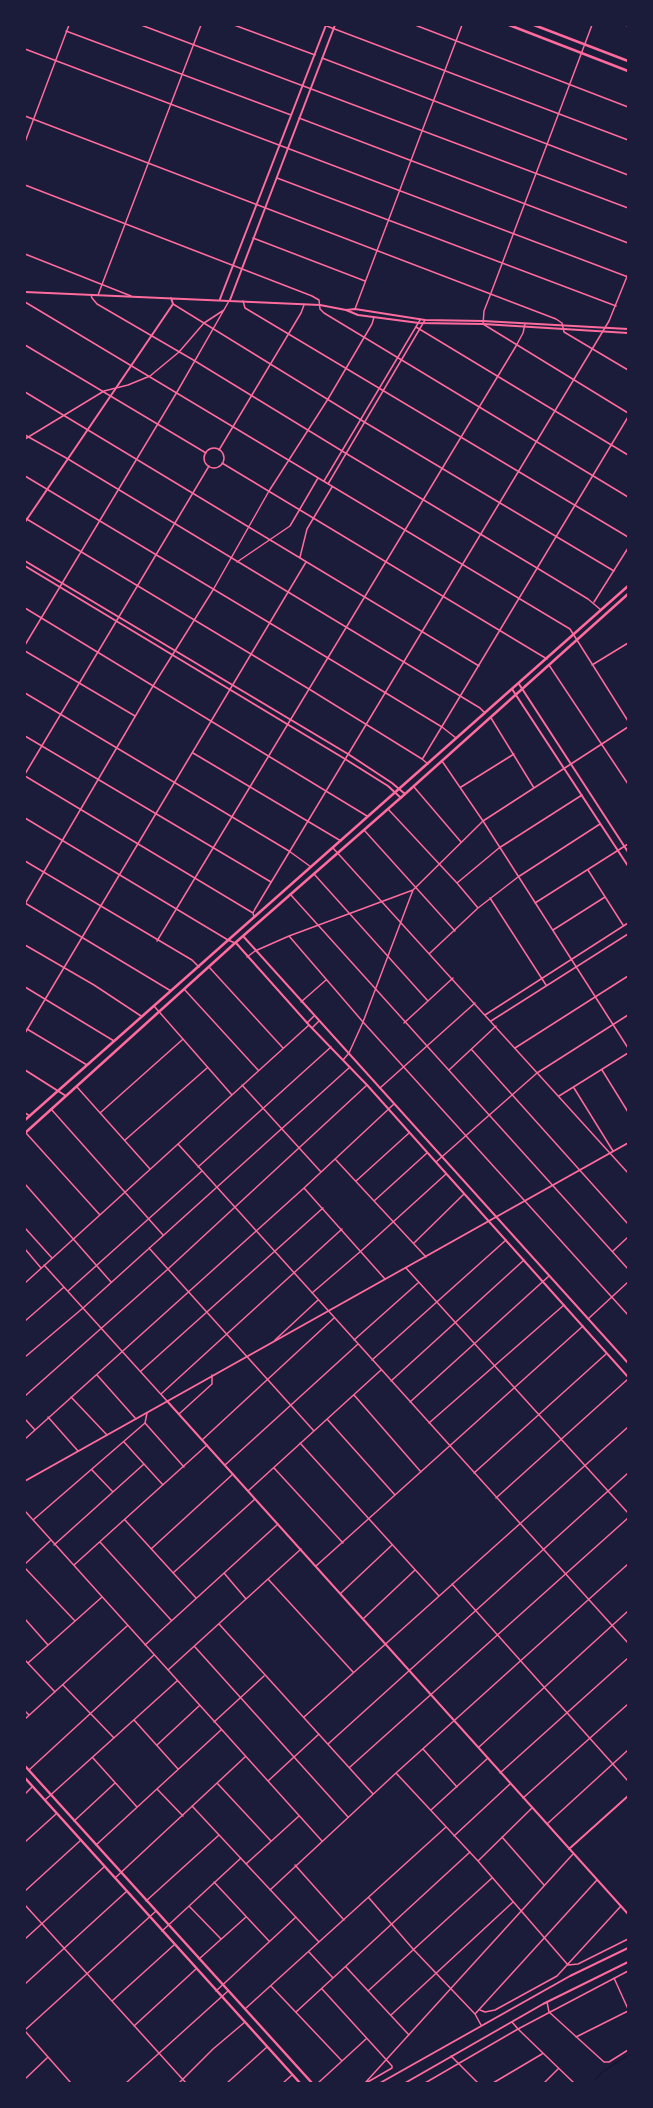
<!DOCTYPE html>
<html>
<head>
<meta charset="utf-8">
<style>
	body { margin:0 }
	#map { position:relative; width:653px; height:2108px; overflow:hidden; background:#1b1b3a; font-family:Quicksand,sans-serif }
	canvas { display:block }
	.frame { position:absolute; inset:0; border:26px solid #1b1b3a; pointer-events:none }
</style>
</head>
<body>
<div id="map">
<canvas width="653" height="2108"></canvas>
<div class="frame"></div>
</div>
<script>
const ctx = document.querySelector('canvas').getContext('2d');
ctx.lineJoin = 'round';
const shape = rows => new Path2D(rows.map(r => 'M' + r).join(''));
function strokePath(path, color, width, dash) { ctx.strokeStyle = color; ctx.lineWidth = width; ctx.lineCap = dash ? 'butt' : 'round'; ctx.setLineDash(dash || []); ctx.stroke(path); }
strokePath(shape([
	[595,2080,601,2073,628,2055]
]), '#12122b', 1);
strokePath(shape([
	[141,25,628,208],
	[234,25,315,55],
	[324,25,628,140],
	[415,25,628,107],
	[592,25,491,293,484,311,483,324,628,413],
	[625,25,628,26],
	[66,31,291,115],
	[25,49,628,277],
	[322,58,628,175],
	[25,116,556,319,562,323,564,332,628,370],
	[299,118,628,243],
	[25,142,69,25],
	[277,178,616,306],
	[25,185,312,296,319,300,320,309,324,313,628,497],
	[253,238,365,281],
	[25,254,131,296],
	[91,295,92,298,97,304,195,361,347,454,537,568,588,599,601,610],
	[98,295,201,25],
	[243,301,245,308,628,537],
	[25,302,570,629,628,721],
	[173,304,366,423,614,571],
	[355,309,462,25],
	[416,327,628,455],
	[25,345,206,453],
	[25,392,479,666],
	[25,435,68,459,480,708,485,713],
	[25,439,104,391,128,385,150,376,179,352,204,323,224,310],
	'204 458a10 10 0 1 1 20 0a10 10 0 1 1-20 0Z',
	[219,450,301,313,304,305],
	[222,463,547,659],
	[25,476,328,658,442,727,456,738],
	[324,481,420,320],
	[328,484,425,320],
	[25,518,309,689,422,759,428,764],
	[300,557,307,529,332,487],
	[237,562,290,526,318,478],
	[594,602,628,548],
	[25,608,367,816],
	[25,645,177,392,229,301],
	[25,651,135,716],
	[549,665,628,784],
	[592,665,628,643],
	[25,693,289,851,311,867],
	[491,718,534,788],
	[25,736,271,882],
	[193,753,341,841],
	[423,758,628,417],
	[442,761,483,821,628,1048],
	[25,774,209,466],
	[25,776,253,913],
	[414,787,461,842],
	[461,787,514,754],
	[388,809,457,883,478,908],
	[25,818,228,940,235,943],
	[364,830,455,931],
	[333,848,628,1173],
	[25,861,192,960,199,967],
	[588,870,623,925],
	[314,874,428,1001],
	[457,883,499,848,582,795],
	[290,894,628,1269],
	[490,898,546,985],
	[25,903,171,991],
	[535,903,628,844],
	[25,904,153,686,213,590,269,491,328,399,372,324,374,317],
	[254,917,253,913,255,909,609,321,628,274],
	[553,930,605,897],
	[289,936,363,1022,628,1315],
	[157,941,516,346,523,333,525,324],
	[25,945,94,985,141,1016],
	[430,953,478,908,518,877,600,824],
	[247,957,255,951,289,936,413,890,483,821,628,727],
	[209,967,283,1048],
	[25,987,114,1041],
	[184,989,258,1070],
	[301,1002,326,980],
	[154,1006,232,1095],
	[485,1015,628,923],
	[491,1021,628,934],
	[307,1023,314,1016],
	[404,1023,453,978],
	[312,1028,319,1021],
	[27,1029,87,1065],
	[25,1033,306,562],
	[515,1048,628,976],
	[472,1050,628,1224],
	[343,1060,349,1053,363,1022,413,890],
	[449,1070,496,1026],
	[602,1070,628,1112],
	[242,1085,321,1172],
	[77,1087,150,1169],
	[380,1088,475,1003],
	[574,1088,613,1151],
	[559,1096,628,1053],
	[51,1109,163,1235],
	[25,1113,30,1116],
	[100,1113,182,1040],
	[26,1133,100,1215],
	[125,1140,207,1068],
	[178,1144,628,1643],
	[336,1160,426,1257],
	[436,1162,537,1073,628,1015],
	[198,1167,331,1047],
	[356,1181,409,1133],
	[25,1184,111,1282],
	[304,1188,385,1279],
	[374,1201,427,1153],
	[25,1228,52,1258],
	[414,1243,464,1194],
	[149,1248,314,1431],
	[25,1249,41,1268],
	[613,1251,628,1237],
	[44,1265,167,1401],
	[406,1268,628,1513],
	[25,1283,309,1025],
	[68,1291,202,1171],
	[312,1293,361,1251,446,1174],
	[588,1319,628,1282],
	[25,1321,64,1287],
	[275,1340,318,1300],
	[354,1340,418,1283],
	[25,1357,83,1308,350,1067],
	[372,1360,506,1240],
	[141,1371,323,1208],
	[97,1375,136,1419],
	[391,1381,524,1260],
	[161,1394,342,1229],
	[354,1395,421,1472],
	[25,1396,168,1269,367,1085],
	[71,1397,107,1435],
	[410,1402,549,1276],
	[179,1414,212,1384,212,1375],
	[48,1417,78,1451],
	[25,1419,35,1430],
	[327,1419,395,1495],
	[145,1423,184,1467],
	[429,1423,564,1305],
	[25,1439,304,1188,394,1104],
	[202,1440,334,1318],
	[124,1442,163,1485],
	[300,1443,439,1596],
	[225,1465,358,1344],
	[274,1468,343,1543],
	[92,1470,113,1492],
	[474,1473,606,1354],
	[248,1491,381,1370],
	[496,1498,628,1379],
	[25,1511,322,1841],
	[33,1520,145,1423,147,1413],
	[125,1520,196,1598],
	[100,1542,171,1620],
	[54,1545,144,1464],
	[151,1549,233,1474],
	[25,1564,50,1541],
	[74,1565,207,1445],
	[316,1566,583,1326],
	[25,1568,75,1621],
	[173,1573,255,1499],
	[224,1573,246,1599],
	[268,1579,353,1672],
	[452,1584,628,1781],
	[341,1593,392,1545],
	[364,1618,415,1570],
	[25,1619,48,1645],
	[219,1624,373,1794],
	[145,1645,278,1524],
	[195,1647,348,1817],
	[25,1660,55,1692],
	[28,1663,102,1597],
	[168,1670,301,1549],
	[63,1685,114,1738],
	[25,1711,29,1715],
	[304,1717,628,1427],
	[25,1719,127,1626],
	[134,1720,178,1769],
	[214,1722,264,1676],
	[328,1744,628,1473],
	[157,1745,199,1706],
	[479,1747,628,1611],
	[423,1749,457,1787],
	[93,1758,137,1807],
	[350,1767,628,1518],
	[29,1770,154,1655],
	[396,1773,478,1861,568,1965,578,1964,628,1939],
	[500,1773,628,1658],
	[268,1781,319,1734],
	[217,1783,271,1841],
	[157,1789,183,1816],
	[25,1794,32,1787],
	[523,1798,628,1704],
	[45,1800,177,1681],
	[192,1806,319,1942],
	[431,1810,488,1758],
	[74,1821,115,1783],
	[547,1824,628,1750],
	[454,1836,510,1784],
	[502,1837,544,1885],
	[25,1842,56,1814],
	[96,1845,221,1730],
	[478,1861,532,1808],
	[246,1864,299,1816],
	[295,1865,344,1920],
	[115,1878,245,1757],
	[214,1882,269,1941],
	[270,1890,396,1773,628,1564],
	[25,1891,81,1840],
	[369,1898,413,1949,475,2014,481,2025],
	[146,1901,219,1835],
	[25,1905,186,2083],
	[189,1906,221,1939],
	[162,1931,241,1858],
	[25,1939,104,1867],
	[309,1952,333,1978],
	[199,1959,246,1917],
	[346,1967,409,2035],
	[614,1978,628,2009],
	[25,1984,127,1891],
	[271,1986,342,2061],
	[322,1989,392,2066,392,2068,366,2083],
	[216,1991,296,1917],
	[368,1991,492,1878],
	[112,2001,174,1945],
	[547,2002,549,2012,604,2062,609,2062,628,2050],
	[246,2008,446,1827],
	[480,2010,485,2012,495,2010,557,1976,621,1906],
	[296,2012,470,1852],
	[475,2014,597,1880],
	[391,2015,513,1902],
	[134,2026,196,1969],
	[25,2030,156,1911],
	[25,2031,71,2083],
	[576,2037,628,2011],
	[451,2056,478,2083],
	[25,2079,47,2058],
	[126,2083,228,1991],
	[179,2083,213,2049,245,2022],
	[227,2083,267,2047],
	[283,2083,292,2075],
	[318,2083,366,2039],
	[365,2083,573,1854],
	[425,2083,518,2029,512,2022],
	[493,2083,542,2054],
	[544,2083,558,2069],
	[574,2083,518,2029,628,1971]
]), '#ff6b9d', 1.5);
strokePath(shape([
	[25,292,320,305,346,310,358,315,419,323,483,324,628,333],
	[220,299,326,25],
	[230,300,335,25],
	[346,310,355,309,425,320,483,321,628,329],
	[25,522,173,304,171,298],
	[25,561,348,754,392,783,405,794],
	[25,566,345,759,388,786,401,798],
	[519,684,628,852],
	[512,689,628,866],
	[243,936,628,1363],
	[236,943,309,1025,367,1085,628,1377],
	[25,1070,66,1096],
	[167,1401,628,1914],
	[25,1481,628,1143],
	[569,1849,628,1796],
	[380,2083,570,1976,628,1948],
	[405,2083,543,2004,628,1962]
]), '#ff6b9d', 2);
strokePath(shape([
	[509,25,628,71],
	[534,25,628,61]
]), '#ff6b9d', 2.5);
strokePath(shape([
	[25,1120,628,586],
	[25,1133,235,943,405,794,628,594],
	[25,1766,312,2083],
	[25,1778,300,2083]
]), '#ff6b9d', 2.5);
</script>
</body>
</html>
